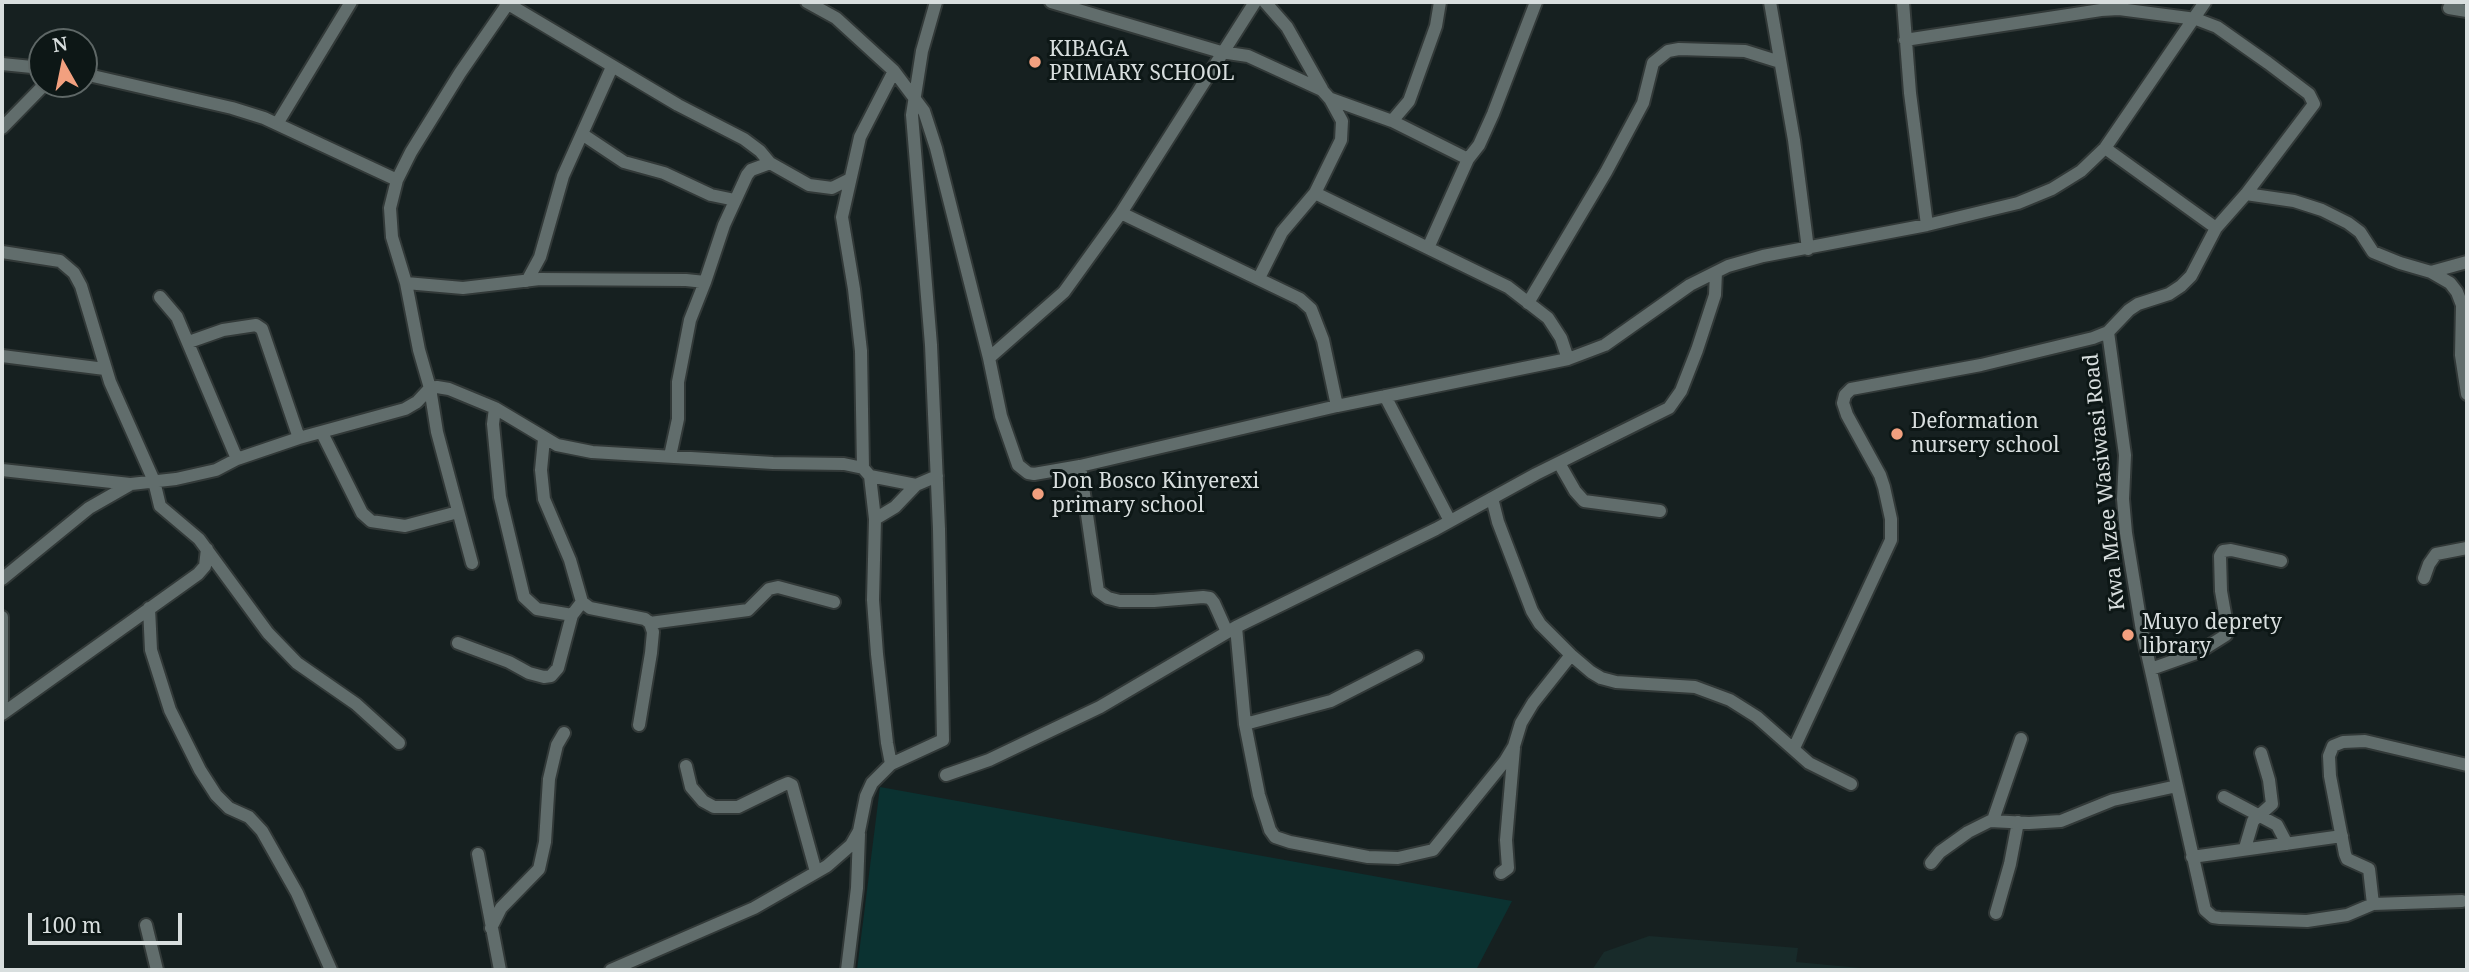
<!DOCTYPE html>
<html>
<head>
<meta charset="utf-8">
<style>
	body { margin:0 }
	#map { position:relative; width:2469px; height:972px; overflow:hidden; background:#162020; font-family:"Noto Serif",serif }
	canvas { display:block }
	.frame { position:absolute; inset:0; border:4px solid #d8dede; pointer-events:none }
	.north { position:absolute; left:28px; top:28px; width:70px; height:70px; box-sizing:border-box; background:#0d1716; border:2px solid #5e6766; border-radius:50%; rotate:351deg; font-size:19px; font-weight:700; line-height:28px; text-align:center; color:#d8dede }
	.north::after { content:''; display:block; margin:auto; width:24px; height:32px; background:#f2a07f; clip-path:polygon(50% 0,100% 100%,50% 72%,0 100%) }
	.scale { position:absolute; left:28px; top:913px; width:154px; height:32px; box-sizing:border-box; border:4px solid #d8dede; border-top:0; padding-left:9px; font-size:21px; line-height:24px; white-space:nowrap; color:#d8dede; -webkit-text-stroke:5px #0d1716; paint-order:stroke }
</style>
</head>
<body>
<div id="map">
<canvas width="2469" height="972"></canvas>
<div class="frame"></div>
<div class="north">N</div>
<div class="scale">100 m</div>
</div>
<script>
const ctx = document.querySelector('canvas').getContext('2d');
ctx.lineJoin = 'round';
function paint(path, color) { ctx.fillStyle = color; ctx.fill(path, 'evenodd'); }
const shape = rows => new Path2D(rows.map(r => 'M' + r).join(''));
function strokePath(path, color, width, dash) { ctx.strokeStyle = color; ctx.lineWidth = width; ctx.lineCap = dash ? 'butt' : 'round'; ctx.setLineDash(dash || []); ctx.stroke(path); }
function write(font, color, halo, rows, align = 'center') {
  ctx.font = font + ' "Noto Serif",serif'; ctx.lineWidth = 6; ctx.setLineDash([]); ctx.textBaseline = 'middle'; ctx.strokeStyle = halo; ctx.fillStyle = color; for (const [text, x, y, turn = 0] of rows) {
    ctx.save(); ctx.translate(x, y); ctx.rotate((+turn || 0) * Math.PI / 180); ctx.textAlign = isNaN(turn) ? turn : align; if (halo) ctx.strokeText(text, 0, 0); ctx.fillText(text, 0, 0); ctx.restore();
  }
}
paint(shape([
	[1649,936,1798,948,1796,962,1882,970,1592,970,1604,952]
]), '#182b2a');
paint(shape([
	[880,787,1512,901,1476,970,857,970]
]), '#0b3231');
const minor = shape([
	[505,2,678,105,744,139,760,151,770,163,809,185,832,188,850,179],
	[807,2,836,18,894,71,924,111,936,148,989,358,1001,416,1018,465,1028,473,1034,474,1080,466,1337,406,1568,359,1605,345,1690,285,1728,266,1763,256,1927,225,2018,203,2052,189,2081,171,2105,148,2205,2],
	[1051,2,1221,52,1248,56,1322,90,1330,99,1342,121,1341,140,1315,193,1282,232,1259,278],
	[1265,2,1287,27,1322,89],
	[1770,2,1794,140,1808,249],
	[1903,2,1910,93,1927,225],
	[2449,8,2467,11],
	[2,64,42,68],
	[84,74,232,108,264,118,397,180],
	[1331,99,1392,121,1468,159],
	[1392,121,1409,101,1436,26,1440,2],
	[277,124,351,2],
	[2,128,45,84],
	[582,134,624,162,664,173,711,195,735,200],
	[2105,148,2216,228],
	[1315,193,1508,287,1548,318,1561,338,1568,359],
	[2246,194,2294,201,2322,210,2348,223,2360,232,2373,252,2400,263,2431,272,2450,283,2457,292,2462,305,2461,355,2467,394],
	[1121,213,1300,299,1311,309,1323,340,1337,406],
	[1428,248,1468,159,1479,145,1493,114,1536,2],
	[2,252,60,261,74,273,81,286,110,382,154,481,160,506,199,539,268,633,297,663,356,704,399,743],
	[2431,272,2467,262],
	[527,281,540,257,563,176,612,67],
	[406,283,463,288,540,279,686,280,705,282],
	[160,297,177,317,237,459],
	[1528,303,1606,172,1643,103,1653,63,1668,51,1679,49,1745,51,1780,62],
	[2108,332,2125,455,2123,499,2126,533,2142,631,2205,910,2213,917,2220,918,2307,921,2347,915,2373,904,2369,869,2347,859,2345,854,2330,776,2329,756,2333,746,2343,742,2365,741,2467,765],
	[189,342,223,330,256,325,262,329,299,438],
	[2,356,105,369],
	[989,358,1064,292,1121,213,1255,2],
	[1385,396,1450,521],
	[495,408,493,424,500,497,524,597,537,609,572,615,582,602],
	[322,433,362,513,371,521,405,526,458,512],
	[544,439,541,470,544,499,570,560,582,602,590,608,645,619,650,623,653,632,651,653,639,725],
	[670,456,678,419,678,382,690,320,705,282,724,225,747,175,751,170,770,163],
	[1559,463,1575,491,1584,501,1660,511],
	[1080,466,1098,591,1108,598,1120,601,1154,601,1203,597,1210,598,1214,603,1227,632],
	[863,468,861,351,854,289,842,217,860,137,894,71],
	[2,470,130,484],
	[870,476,916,485,937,476],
	[1492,498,1498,522,1532,611,1540,624,1571,655,1591,672,1601,678,1616,682,1695,687,1730,700,1757,717,1809,763,1851,784],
	[875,519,895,507,916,485],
	[472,563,437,432,430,388,419,350,406,283,392,237,390,208,397,180,411,152,460,73,509,2],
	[2424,578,2429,564,2436,554,2467,548],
	[2,579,89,508,131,484,176,479,216,470,237,459,299,438,405,409,417,402,430,388,437,387,449,389,495,408,557,445,592,452,773,463,844,464,863,468,870,476,875,519,873,600,877,654,887,743,891,764],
	[149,608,151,650,170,710,200,770,216,795,229,808,249,817,262,831,297,893,331,970],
	[2,617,2,701],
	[650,623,748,610,769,589,778,587,834,602],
	[1236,627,1245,724,1259,795,1270,830,1275,837,1290,842,1368,857,1398,858,1433,850,1505,761,1514,746,1521,723,1533,703,1571,655],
	[458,643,509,662,529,673,544,677,551,676,558,668,572,615],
	[2151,669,2199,652,2226,635,2227,625,2221,591,2220,556,2223,551,2231,550,2281,561],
	[2,714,198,574,205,566,207,549],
	[1245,724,1331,701,1417,657],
	[1794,748,1891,540,1891,519,1884,487,1880,475,1847,415,1843,403,1845,395,1851,389,1981,365,2093,338,2108,332,2129,310,2138,304,2169,294,2181,286,2191,276,2216,228,2246,194,2314,104,2309,94,2268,63,2217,27,2196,19,2119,9,2101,10,1905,40],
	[686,766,691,787,703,801,714,807,738,807,781,786,788,783,792,785,816,872],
	[946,775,989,760,1100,707,1236,627,1436,529,1536,474,1669,408,1681,391,1697,350,1715,295,1716,272],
	[2224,797,2277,825,2287,844],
	[1993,820,2021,739],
	[2245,848,2253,821,2272,804,2269,780,2261,753],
	[478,854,500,970],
	[2192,857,2342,836],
	[1931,863,1940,852,1968,832,1990,821,2029,823,2061,821,2113,800,2177,786],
	[1501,873,1508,868,1506,840,1514,748],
	[2373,904,2462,901],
	[1996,913,2010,864,2018,822],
	[146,925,157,970],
	[491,928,501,908,539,869,545,842,549,779,557,745,564,733],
	[611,970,754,908,827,866,851,845,859,831,866,796,872,783,891,764,943,740,939,529,931,345,912,115,922,51,936,2],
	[847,970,857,888,859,834]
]);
strokePath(minor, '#323938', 16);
strokePath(minor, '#616d6c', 12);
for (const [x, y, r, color] of [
	[1035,62,7,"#f2a07f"],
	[1897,434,7,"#f2a07f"],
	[1038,494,7,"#f2a07f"],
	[2128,635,7,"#f2a07f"]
]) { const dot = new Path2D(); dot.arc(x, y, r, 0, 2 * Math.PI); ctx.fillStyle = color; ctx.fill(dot); strokePath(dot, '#0d1716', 2.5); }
write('21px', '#d8dede', '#0d1716', [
	["KIBAGA",1049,50],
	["PRIMARY SCHOOL",1049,74],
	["Deformation",1911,422],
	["nursery school",1911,446],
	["Don Bosco Kinyerexi",1052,482],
	["primary school",1052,506],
	["Muyo deprety",2142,623],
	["library",2142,647]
], 'left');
write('21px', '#d8dede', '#0d1716', [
	["Kwa Mzee Wasiwasi Road",2105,482,-96]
]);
</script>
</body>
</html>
